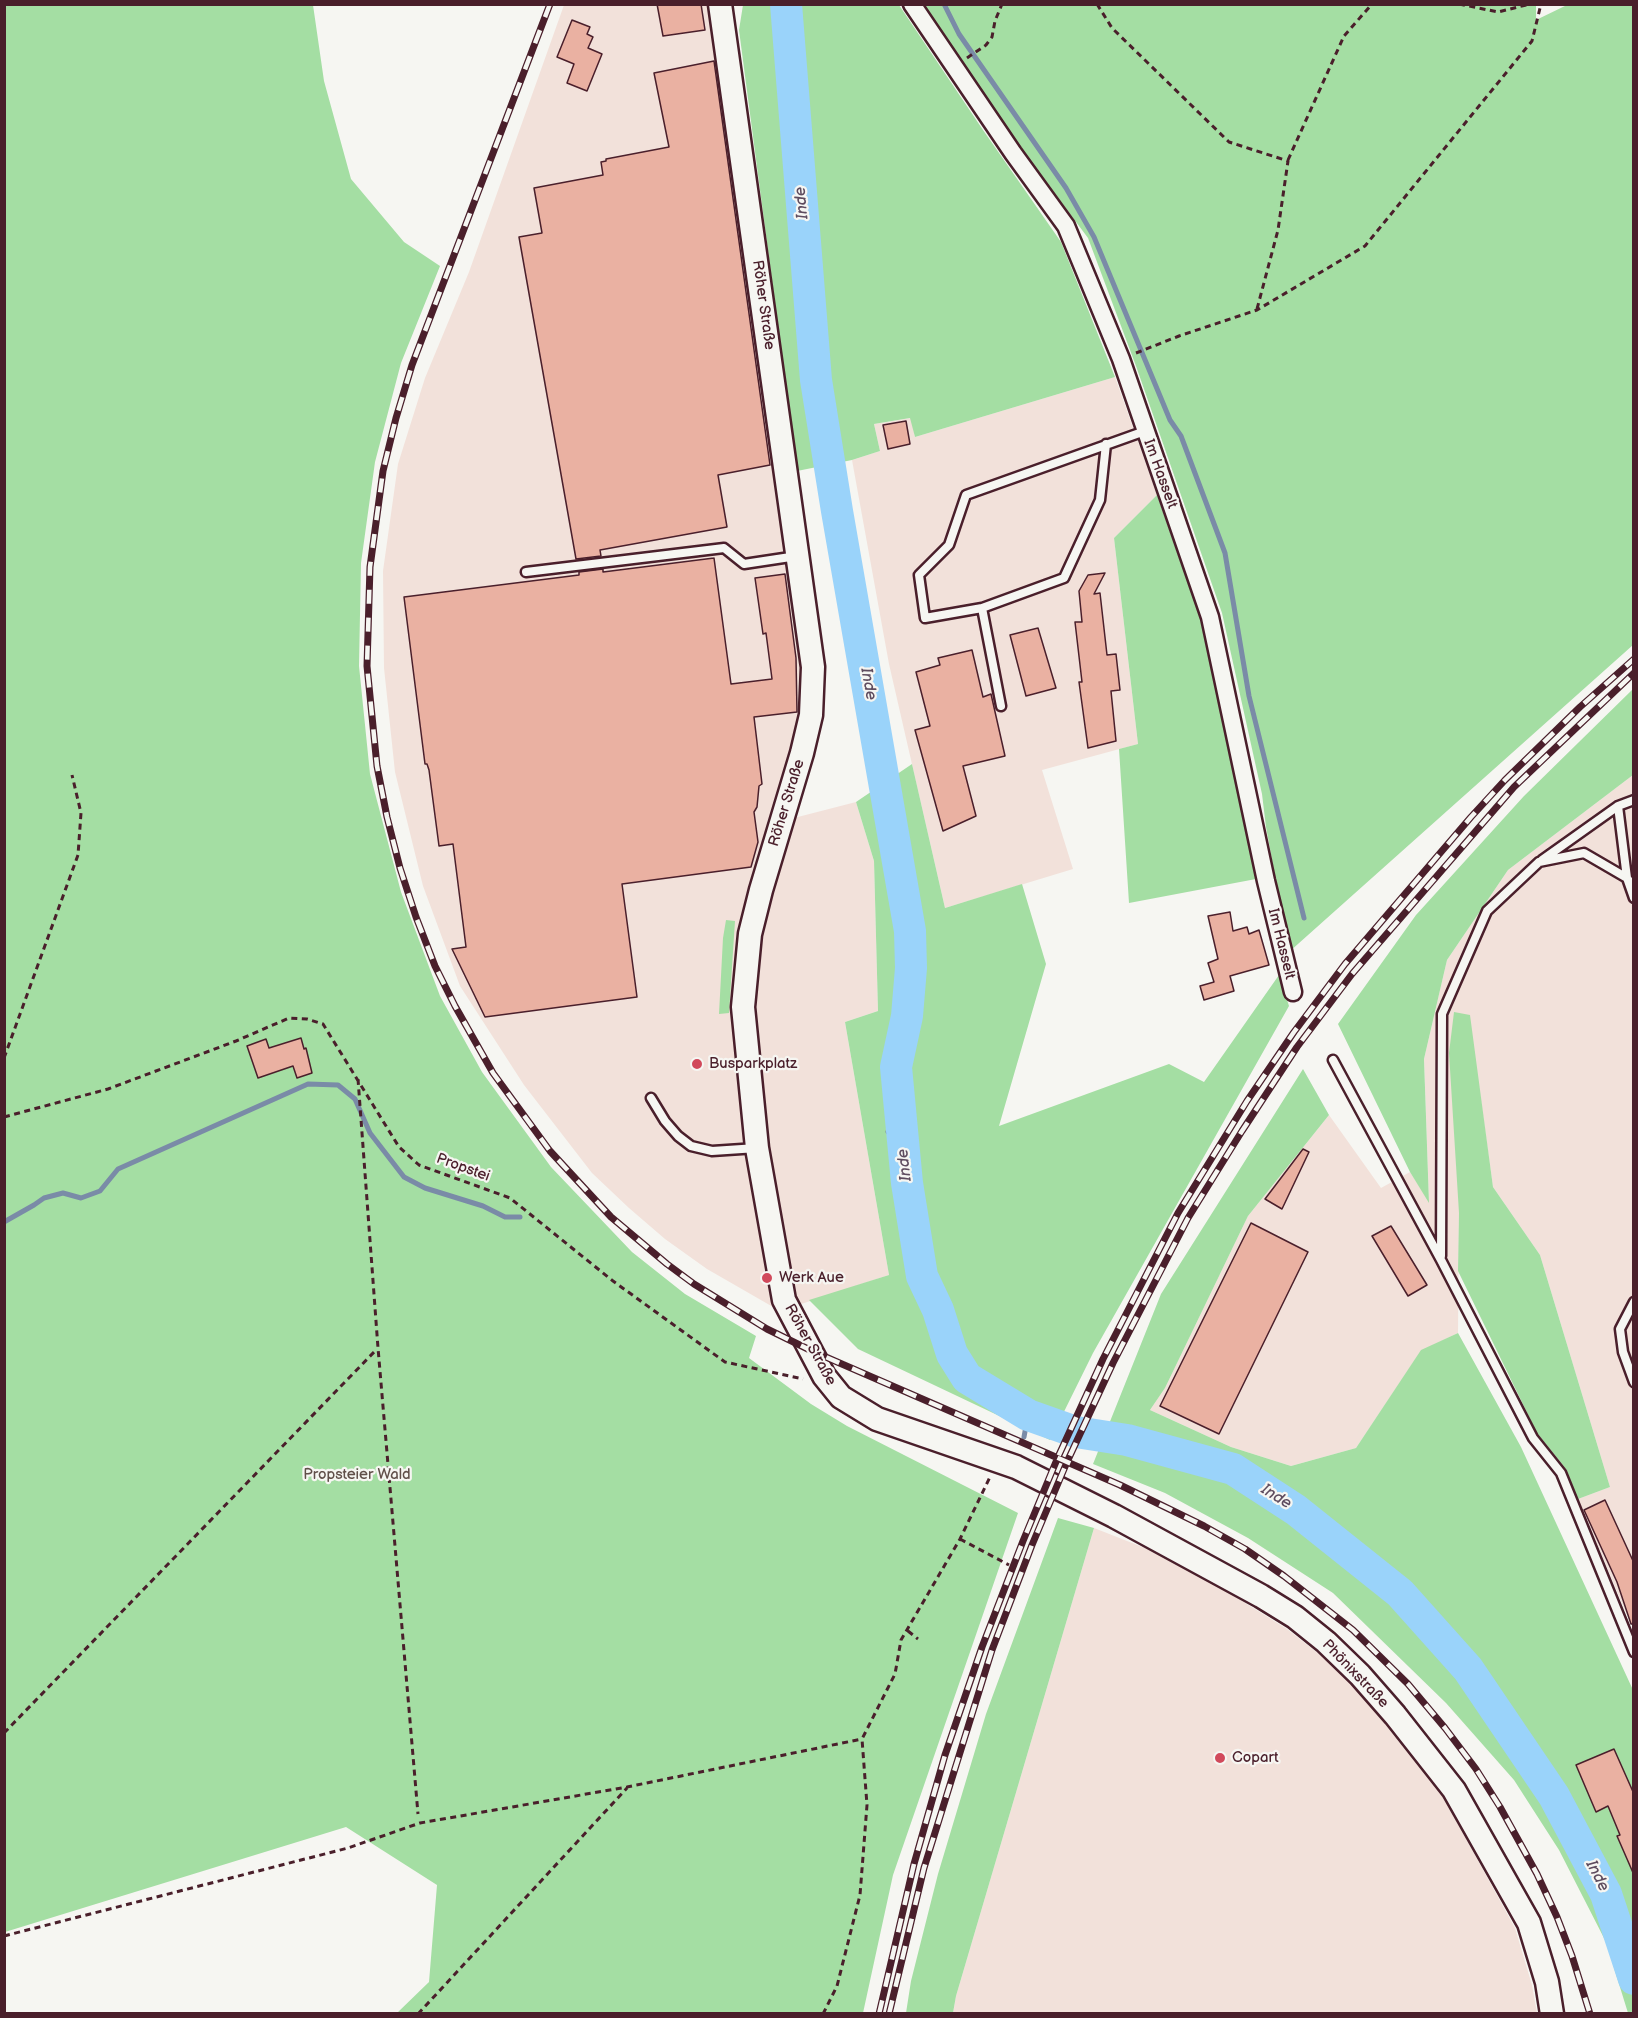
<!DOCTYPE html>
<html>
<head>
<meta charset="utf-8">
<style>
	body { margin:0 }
	#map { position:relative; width:1638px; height:2018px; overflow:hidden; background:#f6f6f2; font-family:"Balsamiq Sans",sans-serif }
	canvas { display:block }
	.frame { position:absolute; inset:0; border:6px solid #4a1f2b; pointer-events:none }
</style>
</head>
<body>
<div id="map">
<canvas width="1638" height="2018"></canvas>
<div class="frame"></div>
</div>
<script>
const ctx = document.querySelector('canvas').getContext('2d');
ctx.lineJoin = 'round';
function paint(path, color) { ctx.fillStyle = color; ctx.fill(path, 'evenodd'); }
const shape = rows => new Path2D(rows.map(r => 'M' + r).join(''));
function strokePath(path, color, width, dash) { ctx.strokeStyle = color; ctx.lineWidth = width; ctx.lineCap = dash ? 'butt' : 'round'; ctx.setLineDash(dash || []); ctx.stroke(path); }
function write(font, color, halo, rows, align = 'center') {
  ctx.font = font + ' "Balsamiq Sans",sans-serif'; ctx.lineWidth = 4.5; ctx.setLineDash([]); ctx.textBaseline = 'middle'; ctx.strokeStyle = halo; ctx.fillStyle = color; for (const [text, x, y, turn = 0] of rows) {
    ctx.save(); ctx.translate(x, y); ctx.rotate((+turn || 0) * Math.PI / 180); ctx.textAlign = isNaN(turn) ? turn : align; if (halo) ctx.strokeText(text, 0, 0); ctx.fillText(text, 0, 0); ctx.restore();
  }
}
paint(shape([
	[564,5,712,5,809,668,793,757,767,822,794,818,856,802,874,861,878,1011,845,1022,889,1275,780,1311,707,1269,665,1239,629,1208,592,1173,524,1085,460,986,423,886,395,772,384,668,383,571,398,464,425,378,469,272],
	[1115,377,1157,495,1114,538,1138,744,1042,770,1073,869,945,908,889,664,852,460,880,451,874,424,911,418,915,437],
	[1633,775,1633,1613,1627,1615,1578,1499,1610,1487,1540,1255,1493,1187,1469,1015,1459,1213,1458,1333,1421,1351,1356,1448,1291,1466,1231,1447,1150,1410,1165,1388,1248,1216,1329,1115,1381,1188,1410,1172,1429,1201,1424,1059,1447,960,1508,870],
	[1094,1528,1178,1561,1287,1629,1351,1679,1386,1720,1442,1795,1515,1928,1532,1985,1537,2013,953,2014,956,1996]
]), '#f2e1da');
paint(shape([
	[1536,4,1536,20,1567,5,1633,5,1633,645,1289,952,1266,827,1262,794,1222,613,1136,366,1088,238,1020,147,923,5],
	[5,5,313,5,324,81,351,179,404,242,440,266,401,363,375,462,361,563,359,666,370,774,401,892,440,996,482,1072,551,1167,632,1252,685,1294,756,1336,749,1358,811,1404,847,1426,1018,1513,893,1875,863,2013,397,2013,429,1982,437,1885,346,1827,5,1932],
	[743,5,899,5,983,130,1061,242,1115,377,915,437,910,418,874,424,880,451,852,460,797,471,739,30],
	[1157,495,1200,618,1256,879,1129,903,1119,749,1138,744,1114,538],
	[1633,689,1633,775,1508,870,1447,960,1424,1059,1429,1203,1410,1172,1338,1024,1416,915,1524,796],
	[912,764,945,908,1022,884,1046,964,999,1126,1169,1064,1204,1082,1279,975,1289,1006,1093,1353,1050,1440,858,1349,809,1300,889,1275,845,1022,878,1011,874,861,856,802],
	[726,920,735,921,729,1013,719,1014,723,938],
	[1454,1012,1470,1015,1493,1187,1540,1255,1610,1487,1578,1499,1566,1469,1537,1433,1458,1271,1459,1213,1449,1053],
	[1303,1069,1329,1115,1248,1216,1165,1388,1150,1410,1231,1447,1291,1466,1356,1448,1421,1350,1458,1333,1521,1447,1633,1690,1633,2013,1628,2013,1606,1942,1559,1850,1514,1780,1446,1703,1333,1593,1248,1538,1165,1493,1093,1464,1161,1294],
	[1058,1518,1094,1528,956,1996,953,2013,906,2013,911,1981,938,1874,986,1714]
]), '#a4dea3');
strokePath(shape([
	[944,4,959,34,1066,188,1094,237,1170,420,1181,436,1225,553,1249,696,1304,918],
	[888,1132,902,1129],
	[4,1222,34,1205,44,1198,63,1193,81,1198,100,1191,118,1169,308,1084,338,1085,355,1099,370,1133,404,1177,425,1188,483,1206,505,1217,520,1217],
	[1024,1437,1028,1415]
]), '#7a8ba7', 5);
strokePath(shape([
	[786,4,816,380,837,511,910,931,911,968,907,1016,896,1067,907,1183,922,1276,938,1310,952,1354,967,1378,1028,1415,1076,1432,1127,1440,1233,1469,1296,1510,1400,1593,1468,1669,1554,1796,1606,1894,1634,1979]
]), '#9ad3fa', 32);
const building = shape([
	[657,4,701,4,705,30,663,36,657,4],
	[572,20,590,27,587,34,593,37,588,48,602,54,587,91,567,83,574,64,557,57,572,20],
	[714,61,770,465,718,475,727,527,600,550,601,556,576,559,519,237,542,233,534,188,603,175,601,162,606,161,606,159,669,147,654,73,714,61],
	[906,421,910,444,888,449,883,425,906,421],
	[714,558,731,684,772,679,766,633,763,634,755,578,785,574,796,658,797,712,754,717,762,784,759,786,757,807,754,812,758,842,751,867,622,884,637,997,485,1017,452,949,466,947,453,844,439,846,429,770,427,764,425,764,404,597,579,575,579,572,603,569,603,572,714,558],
	[1105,573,1094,594,1100,593,1107,655,1116,654,1120,690,1111,691,1116,741,1088,748,1079,682,1082,682,1075,622,1082,622,1079,591,1088,575,1105,573],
	[1038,628,1056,688,1026,696,1010,635,1038,628],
	[972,650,983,697,991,694,1005,756,963,766,976,816,943,831,915,730,930,726,916,672,940,665,938,658,972,650],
	[1230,912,1233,931,1247,927,1249,934,1259,930,1269,965,1230,976,1234,991,1204,1000,1200,986,1214,982,1208,963,1218,959,1208,916,1230,912],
	[301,1038,304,1049,306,1048,312,1073,297,1078,293,1066,258,1078,247,1046,266,1039,269,1048,301,1038],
	[1303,1149,1309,1152,1282,1209,1265,1199,1303,1149],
	[1251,1223,1308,1252,1219,1434,1160,1406,1251,1223],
	[1391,1226,1427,1285,1408,1296,1372,1236,1391,1226],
	[1605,1500,1634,1563,1634,1624,1631,1624,1617,1582,1584,1510,1605,1500],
	[1614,1749,1634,1794,1634,1875,1617,1836,1620,1835,1608,1806,1596,1812,1576,1765,1614,1749]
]);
paint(building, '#eab1a2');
strokePath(building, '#4a1f2b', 1.5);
const lane = shape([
	[526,572,724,548,744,564,797,556],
	[982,608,1064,578,1100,500,1106,444],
	[1001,706,982,608,925,618,919,575,949,545,966,495,1145,431],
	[1618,806,1627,878,1634,898],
	[1542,860,1618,806,1634,800],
	[1333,1060,1441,1260,1533,1438,1561,1473,1634,1652],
	[651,1098,665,1121,678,1136,691,1146,712,1151,757,1148],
	[1441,1256,1442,1014,1487,911,1539,862,1584,853,1627,878,1634,888],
	[1634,1302,1620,1329,1623,1352,1634,1382]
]);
const street = shape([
	[912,4,1013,153,1066,226,1121,359,1210,617,1266,881,1293,992]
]);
const secondary = shape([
	[720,4,813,667,811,715,802,753,761,890,750,934,743,1007,757,1148,784,1300,824,1376,841,1397,877,1419,1016,1467,1114,1516,1261,1596,1295,1617,1326,1642,1360,1675,1395,1715,1454,1790,1529,1923,1547,1982,1552,2014]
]);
strokePath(lane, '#4a1f2b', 13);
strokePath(street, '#4a1f2b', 21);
strokePath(secondary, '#4a1f2b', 27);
strokePath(shape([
	[1097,4,1112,28,1229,142,1288,161,1278,230,1257,309],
	[1459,4,1498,12,1530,4],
	[967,58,986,45,992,37,995,21,1002,4],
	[1288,160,1344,36,1372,4],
	[1136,353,1179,336,1257,310,1365,246,1532,41,1541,4],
	[4,1058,78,855,81,813,72,775],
	[358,1079,378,1348,418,1814],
	[4,1117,108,1089,236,1041,289,1018,307,1019,323,1024,399,1147,419,1165,510,1198,613,1281,725,1362,803,1379],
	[960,1539,1009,1565],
	[908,1631,918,1639],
	[4,1733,377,1349],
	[4,1936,348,1848,420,1823,627,1787,862,1739],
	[418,2014,627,1788],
	[823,2014,837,1986,860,1895,867,1805,862,1739,895,1674,901,1640,960,1539,990,1477]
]), '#4a1f2b', 3, [6, 4.5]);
strokePath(lane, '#f6f6f2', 8);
strokePath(street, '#f6f6f2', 16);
strokePath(secondary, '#f6f6f2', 22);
const rail = shape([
	[550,4,412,365,396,418,383,471,370,567,367,666,377,766,387,817,400,868,416,917,435,966,455,1006,493,1073,550,1151,611,1217,667,1264,694,1284,767,1329,812,1351,1120,1485,1204,1526,1245,1549,1284,1576,1353,1630,1408,1684,1445,1728,1476,1769,1500,1807,1537,1874,1557,1917,1572,1956,1590,2014],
	[879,2014,914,1864,945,1755,982,1647,1023,1541,1058,1457,1103,1359,1178,1213,1247,1101,1294,1032,1345,964,1471,817,1505,780,1580,707,1634,659],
	[889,2014,924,1868,992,1650,1032,1545,1067,1462,1113,1363,1188,1218,1242,1131,1297,1047,1352,974,1514,787,1634,673]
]);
strokePath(rail, '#4a1f2b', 7);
strokePath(rail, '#f6f6f2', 4.5, [14]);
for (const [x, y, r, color] of [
	[697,1064,6,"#d1495b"],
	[767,1278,6,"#d1495b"],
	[1220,1758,6,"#d1495b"]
]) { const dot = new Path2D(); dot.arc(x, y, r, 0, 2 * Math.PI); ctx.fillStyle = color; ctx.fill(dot); strokePath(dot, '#f6f6f2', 2); }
write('15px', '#4a1f2b', '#f6f6f2', [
	["Röher Straße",763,305,82],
	["Im Hasselt",1160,474,70],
	["Röher Straße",787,803,-73],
	["Im Hasselt",1281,944,76],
	["Propstei",463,1168,20],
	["Röher Straße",810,1345,61],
	["Phönixstraße",1355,1674,46]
]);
write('15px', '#4a1f2b', '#f6f6f2', [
	["Busparkplatz",709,1064],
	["Werk Aue",779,1278],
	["Copart",1232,1758]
], 'left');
write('15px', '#604f49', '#f6f6f2', [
	["Propsteier Wald",357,1475]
]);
write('italic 16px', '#5e4c5f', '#f6f6f2', [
	["Inde",802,203,-95],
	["Inde",868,684,80],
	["Inde",905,1165,-96],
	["Inde",1276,1497,32],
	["Inde",1597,1876,63]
]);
</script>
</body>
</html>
